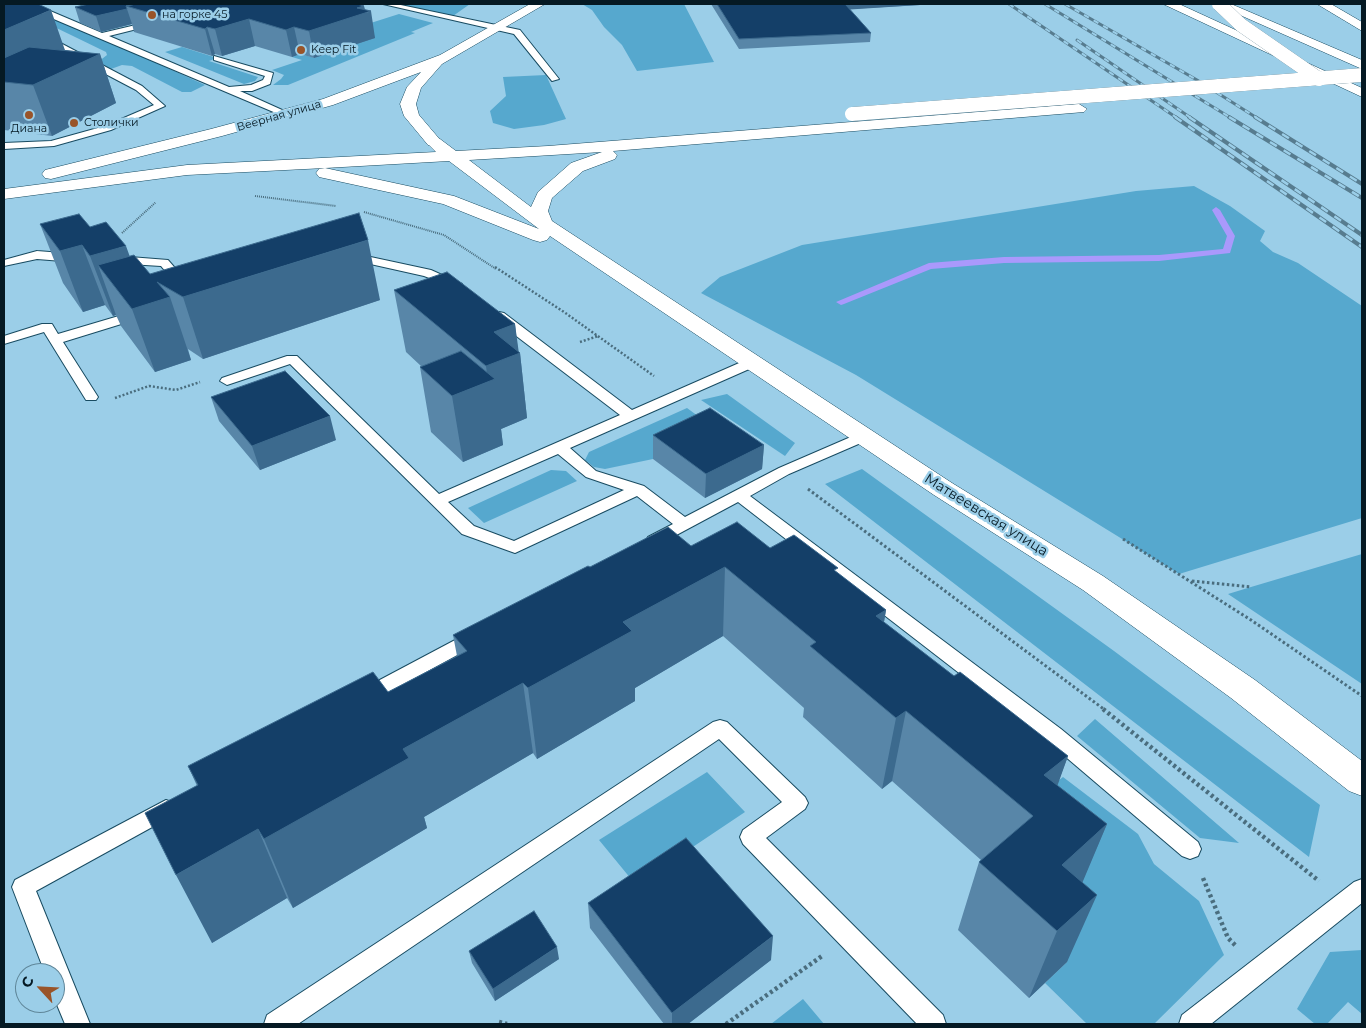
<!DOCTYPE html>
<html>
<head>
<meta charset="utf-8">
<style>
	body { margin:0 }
	#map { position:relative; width:1366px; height:1028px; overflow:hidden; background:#9bcee8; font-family:Montserrat,sans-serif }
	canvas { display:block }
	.frame { position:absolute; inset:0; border:5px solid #051923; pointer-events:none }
	.north { position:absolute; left:15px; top:963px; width:50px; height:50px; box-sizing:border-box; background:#9bcee8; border:1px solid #5f8699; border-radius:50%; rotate:295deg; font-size:14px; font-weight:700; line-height:20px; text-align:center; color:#051923 }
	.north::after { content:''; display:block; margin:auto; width:18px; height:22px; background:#995429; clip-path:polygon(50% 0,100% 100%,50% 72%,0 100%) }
</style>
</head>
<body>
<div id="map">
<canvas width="1366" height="1028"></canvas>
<div class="frame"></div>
<div class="north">С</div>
</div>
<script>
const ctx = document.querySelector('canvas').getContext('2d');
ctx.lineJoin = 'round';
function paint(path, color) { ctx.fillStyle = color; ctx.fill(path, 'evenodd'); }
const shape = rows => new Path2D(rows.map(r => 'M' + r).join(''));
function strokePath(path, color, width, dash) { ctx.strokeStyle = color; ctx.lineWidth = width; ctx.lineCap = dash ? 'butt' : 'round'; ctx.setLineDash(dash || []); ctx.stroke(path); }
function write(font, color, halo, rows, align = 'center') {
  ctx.font = font + ' Montserrat,sans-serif'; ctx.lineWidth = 5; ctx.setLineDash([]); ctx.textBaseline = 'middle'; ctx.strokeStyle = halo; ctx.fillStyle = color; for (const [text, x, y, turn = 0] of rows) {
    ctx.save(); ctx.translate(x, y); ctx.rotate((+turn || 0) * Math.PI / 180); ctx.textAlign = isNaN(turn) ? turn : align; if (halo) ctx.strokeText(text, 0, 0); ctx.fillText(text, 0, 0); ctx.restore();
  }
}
paint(shape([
	[397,4,470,4,453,16],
	[582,4,684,4,714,62,637,71,622,45,604,27,592,10],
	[40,10,205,85,191,92,182,92,132,66,122,65,111,69,98,62,107,55,106,52,40,20],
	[399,14,433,23,411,32,415,33,288,85,273,85,281,79,284,75,272,70,302,60,292,57,300,54,315,58,355,28],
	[182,47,217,58,209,61,258,77,255,81,244,84,165,52],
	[546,75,566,119,544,125,514,129,493,123,490,111,506,96,503,77],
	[1194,186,1230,206,1265,231,1260,241,1273,252,1298,263,1362,306,1362,518,1179,574,856,375,701,293,720,277,802,245,1136,191],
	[727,394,795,443,785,456,701,400],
	[687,408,706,422,709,432,653,459,605,469,594,467,585,460,589,452],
	[862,469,1114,651,1320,805,1309,857,825,484],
	[551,470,566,471,577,481,484,523,468,508],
	[1362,554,1362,684,1228,594,1251,587],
	[1095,719,1239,843,1200,838,1077,736],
	[707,772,745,812,636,885,599,840],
	[1063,777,1138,834,1154,864,1199,901,1224,955,1154,1024,1087,1024,1045,983,1067,962,1022,809],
	[1362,950,1362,1014,1348,1002,1327,1024,1315,1024,1297,1009,1330,952],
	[803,999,824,1024,771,1024]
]), '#56a8ce');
paint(shape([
	[1216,207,1220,210,1235,236,1230,253,1159,261,1004,263,931,269,844,304,841,305,836,302,929,263,1004,257,1159,255,1223,249,1227,236,1212,210,1216,207]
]), '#aa99fc');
const service = shape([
	[383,4,396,4,520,30,559,79,552,81,514,34,383,4],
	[30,5,36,5,102,33,157,20,157,24,109,36,229,87,251,85,263,80,265,76,214,60,214,56,273,73,270,84,252,91,240,91,291,114,283,116,30,9,30,5],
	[4,21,30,27,142,86,165,106,111,130,54,146,4,149,4,143,51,141,105,126,154,105,136,90,24,31,4,25,4,21],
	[37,251,75,254,81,258,75,262,37,259,4,266,4,260,37,251],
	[352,253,431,270,462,284,456,288,424,276,348,259,348,255,352,253],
	[117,256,168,260,189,284,183,288,179,287,161,266,113,263,111,260,117,256],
	[139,310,144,311,145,314,144,317,63,342,98,397,96,400,86,400,44,332,4,344,4,336,42,324,52,324,58,334,139,310],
	[499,312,504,313,632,410,746,360,756,360,758,363,756,366,570,448,596,471,644,486,685,517,779,468,860,433,870,433,872,436,870,439,789,474,750,496,1061,729,1198,842,1201,849,1198,856,1190,859,1182,856,1047,741,738,502,654,547,648,545,646,541,648,537,673,524,637,496,515,553,462,534,290,364,227,385,220,381,222,378,287,356,297,356,439,494,620,415,494,319,493,316,499,312],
	[558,454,586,477,624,490,514,541,474,526,448,502,558,454],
	[474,630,481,632,483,637,481,642,373,701,366,703,359,701,356,696,359,691,474,630],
	[720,720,727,722,805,797,808,803,805,809,766,838,943,1015,946,1024,917,1024,743,844,740,837,743,830,782,802,719,739,298,1024,264,1024,267,1015,713,722,720,720],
	[166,800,174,803,177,809,174,815,36,891,90,1024,65,1024,55,1000,55,973,45,973,12,887,15,880,166,800],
	[1362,879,1362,903,1211,1024,1179,1024,1182,1015,1354,882,1362,879]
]);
const minor = shape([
	[530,4,545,4,442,64,421,88,416,104,419,115,442,142,440,145,428,145,404,116,400,104,407,87,421,72,333,105,222,136,51,179,45,178,42,174,45,170,211,129,323,99,440,55,530,4]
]);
const tertiary = shape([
	[1079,104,1087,109,1084,112,613,151,617,155,615,159,583,171,552,198,548,211,552,221,952,483,1103,576,1255,680,1362,761,1362,796,1349,791,1231,698,1083,590,934,495,550,236,547,240,540,242,533,240,443,204,319,177,316,173,319,169,325,168,187,175,4,199,4,189,187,165,436,152,426,142,428,139,434,137,440,139,456,151,548,146,1079,104],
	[602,152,571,163,538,192,531,207,469,160,602,152],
	[449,161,539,229,454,196,325,168,449,161]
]);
const secondary = shape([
	[1163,4,1179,4,1362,88,1362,97,1163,4],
	[1215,4,1231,4,1362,60,1362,69,1215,4],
	[1317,4,1331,4,1362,22,1362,31,1317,4]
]);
strokePath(service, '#184b61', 2);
strokePath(minor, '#184b61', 1);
strokePath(tertiary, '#184b61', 1);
strokePath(secondary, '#184b61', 1);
strokePath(shape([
	[255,196,336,206],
	[364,212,444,235,496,269],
	[122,233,156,202]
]), '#4a6d7e', 2, [1, 1]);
strokePath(shape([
	[495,267,564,312,654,376],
	[580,342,598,336],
	[115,398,149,386,176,390,200,382]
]), '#4a6d7e', 2.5, [2, 2]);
strokePath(shape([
	[808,489,1105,710],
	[1123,539,1251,620,1362,696],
	[1192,581,1251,587]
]), '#4a6d7e', 3, [2.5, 2.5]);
strokePath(shape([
	[1103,709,1319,881],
	[1203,878,1228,938,1236,946],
	[499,1022,507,1024],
	[726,1024,822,956]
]), '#4a6d7e', 4.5, [3, 3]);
paint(service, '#fff');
paint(minor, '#fff');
paint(tertiary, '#fff');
paint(secondary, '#fff');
const railFar1 = shape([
	[1009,4,1177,118],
	[1045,4,1231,118],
	[1065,4,1197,80,1257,118],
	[1077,40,1191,118]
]);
const rail = shape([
	[1175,117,1362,247],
	[1189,117,1362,235],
	[1229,117,1362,198],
	[1255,117,1362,184]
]);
strokePath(railFar1, '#577c8f', 3);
strokePath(rail, '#577c8f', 4);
strokePath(railFar1, '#9bcee8', 2, [5.5]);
strokePath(rail, '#9bcee8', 2.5, [8]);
const tertiaryBridge = shape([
	[852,114,1362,75]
]);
const secondaryBridge = shape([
	[1219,4,1241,25,1319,79]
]);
strokePath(tertiaryBridge, '#184b61', 14, []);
strokePath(secondaryBridge, '#184b61', 14, []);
strokePath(tertiaryBridge, '#fff', 14);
strokePath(secondaryBridge, '#fff', 14);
paint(shape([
	[4,4,65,50,100,54,116,103,52,136,4,130],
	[89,4,365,10,375,38,314,58,300,54,292,57,255,46,222,56,215,54,212,56,134,32,132,24,101,32,80,23,75,7],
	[711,4,920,4,920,5,850,9,871,33,870,42,739,49],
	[40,224,90,227,130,257,150,274,380,300,203,359,188,349,191,360,155,372,121,326,116,315,113,316,105,305,83,312,63,283],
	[394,290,515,324,518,352,520,353,527,418,501,429,503,445,463,462,431,432,420,367,421,366,406,352],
	[211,397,336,440,260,470,219,421],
	[653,435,764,445,762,469,705,498,653,459],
	[691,546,770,548,837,573,886,610,884,622,954,676,1068,756,1057,785,1107,824,1082,882,1067,962,1029,998,958,930,979,862,981,860,892,781,882,789,803,717,804,708,723,636,635,688,635,701,537,759,533,753,424,817,427,828,293,908,287,898,212,943,197,786,188,766,388,692,457,656,453,635,590,567],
	[588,903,771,960,688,1024,664,1024,590,928],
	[469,951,559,959,495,1001,472,963]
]), '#5886a8');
paint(shape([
	[842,4,920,4,920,5,842,10],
	[364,6,366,13,371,11,375,38,314,58,309,31,357,8],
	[127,9,132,24,101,32,96,16],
	[51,10,67,56,4,82,4,30],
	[249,19,255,46,222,56,215,29],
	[207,27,215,54,212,56,205,29],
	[294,27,300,54,292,57,286,30],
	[100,54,116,103,52,136,33,85],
	[368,240,380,300,203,359,183,297],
	[82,245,105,305,83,312,60,251],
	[126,246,147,304,170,297,191,360,155,372,132,309,98,265,116,315,113,316,90,256],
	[515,324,519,354,520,353,527,418,501,429,503,445,463,462,452,396,488,382,486,366,494,332],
	[330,416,336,440,260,470,252,446],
	[764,445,762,469,705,498,706,474],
	[725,567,723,636,635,688,635,701,537,759,528,688,623,622],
	[886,610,874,680,876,616],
	[523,683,533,753,424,817,427,828,293,908,264,839,403,749],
	[906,711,892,781,882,789,896,718],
	[1068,756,1043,826,1033,816,1044,775],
	[1107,824,1078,893,1062,865],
	[258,829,287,898,212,943,176,875],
	[1097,895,1067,962,1029,998,1057,931],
	[773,936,771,960,688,1024,672,1024,672,1013],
	[557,947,559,959,495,1001,493,989]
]), '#3c6a8e');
const building = shape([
	[4,4,38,4,51,10,4,30,4,4],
	[89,4,136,4,126,6,127,9,96,16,75,7,89,4],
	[136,4,357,4,364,6,357,8,371,11,309,31,294,27,286,30,249,19,215,29,207,27,205,29,126,6,136,4],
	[717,4,845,4,871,33,739,39,717,4],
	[29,47,100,54,33,85,4,82,4,58,29,47],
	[359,213,368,240,183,297,157,282,170,297,132,309,98,265,134,255,150,274,359,213],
	[79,214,90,227,106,222,126,246,90,256,82,245,60,251,40,224,79,214],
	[447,272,515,324,494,332,520,353,486,366,394,290,447,272],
	[461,351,495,379,452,396,420,367,461,351],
	[285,371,330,416,252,446,211,397,285,371],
	[710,408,764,445,706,474,653,435,710,408],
	[737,522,770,548,794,535,838,568,834,570,886,610,876,616,954,676,960,672,1068,756,1044,775,1107,824,1062,865,1097,895,1057,931,979,862,1033,816,906,711,896,718,810,646,816,642,725,567,623,622,632,631,528,688,523,683,403,749,409,758,264,839,258,829,176,875,145,813,198,785,188,766,373,672,388,692,467,651,453,635,588,566,590,567,668,527,691,546,737,522],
	[686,838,773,936,672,1013,588,903,686,838],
	[534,911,557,947,493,989,469,951,534,911]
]);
paint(building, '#143f68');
strokePath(building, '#3c6a8e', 1);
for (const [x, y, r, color] of [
	[152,15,5,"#995429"],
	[301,50,5,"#995429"],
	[29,115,5,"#995429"],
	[74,123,5,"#995429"]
]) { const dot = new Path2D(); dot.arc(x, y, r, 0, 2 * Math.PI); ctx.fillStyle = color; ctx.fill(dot); strokePath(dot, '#9bcee8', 2); }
write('11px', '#051923', '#9bcee8', [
	["на горке 45",162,15],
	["Keep Fit",311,50],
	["Столички",84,123],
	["Диана",29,129,"center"]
], 'left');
write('11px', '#051923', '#9bcee8', [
	["Веерная улица",279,116,-16]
]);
write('14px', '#051923', '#9bcee8', [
	["Матвеевская улица",986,515,32]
]);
</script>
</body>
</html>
